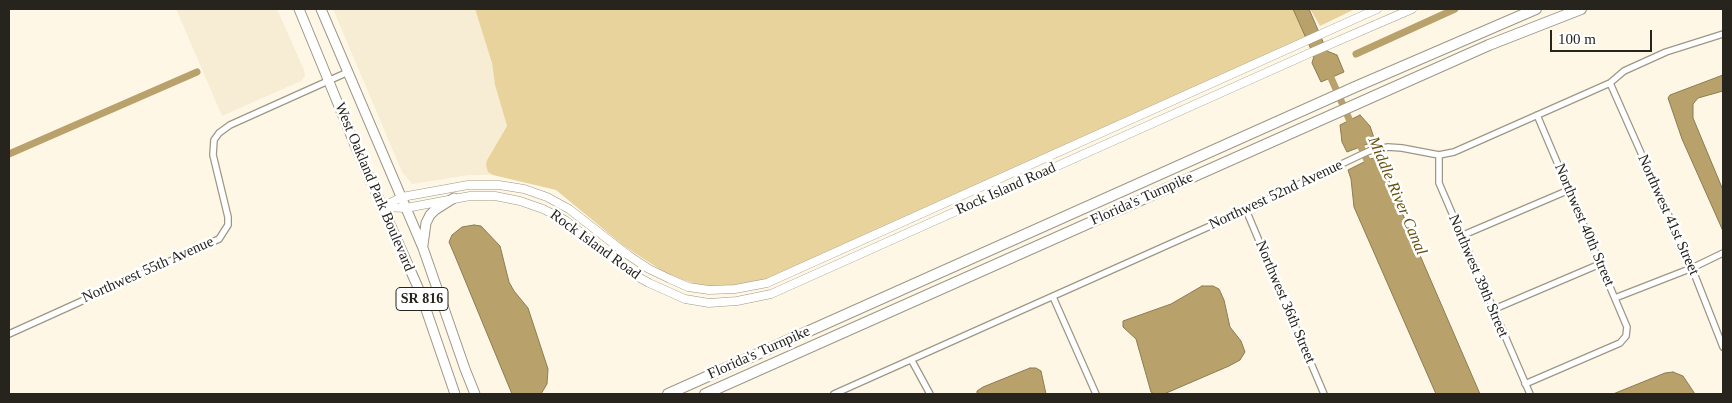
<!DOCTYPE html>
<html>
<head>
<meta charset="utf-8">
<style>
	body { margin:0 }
	#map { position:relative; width:1732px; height:403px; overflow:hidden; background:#fff7e5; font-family:"Times New Roman",serif }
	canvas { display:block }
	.frame { position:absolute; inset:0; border:10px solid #26241d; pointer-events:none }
	.scale { position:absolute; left:1550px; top:30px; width:102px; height:22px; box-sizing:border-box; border:2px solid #26241d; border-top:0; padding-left:6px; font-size:15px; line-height:18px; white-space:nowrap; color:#26241d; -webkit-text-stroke:4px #fff; paint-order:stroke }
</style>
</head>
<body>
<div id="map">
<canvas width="1732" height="403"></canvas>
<div class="frame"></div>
<div class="scale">100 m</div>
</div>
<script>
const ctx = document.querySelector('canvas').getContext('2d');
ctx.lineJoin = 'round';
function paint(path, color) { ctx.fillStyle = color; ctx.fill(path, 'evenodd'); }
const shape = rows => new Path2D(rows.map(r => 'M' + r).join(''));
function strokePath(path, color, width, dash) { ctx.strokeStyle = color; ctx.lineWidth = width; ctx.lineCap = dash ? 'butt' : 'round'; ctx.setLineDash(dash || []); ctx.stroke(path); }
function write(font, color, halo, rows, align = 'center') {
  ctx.font = font + ' "Times New Roman",serif'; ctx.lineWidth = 5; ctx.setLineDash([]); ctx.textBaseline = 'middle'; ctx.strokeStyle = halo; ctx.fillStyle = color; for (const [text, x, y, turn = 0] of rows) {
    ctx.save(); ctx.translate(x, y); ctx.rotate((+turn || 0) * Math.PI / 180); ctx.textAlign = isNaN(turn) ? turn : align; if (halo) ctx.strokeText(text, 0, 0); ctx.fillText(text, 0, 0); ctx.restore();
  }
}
paint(shape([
	[176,9,277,9,304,70,305,76,301,81,222,116],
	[333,9,475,9,492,63,495,85,507,126,487,159,488,172,493,175,469,175,412,184,402,172]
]), '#f7edd4');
paint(shape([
	[475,9,1293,9,1306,37,767,279,713,289,670,276,624,246,556,190,493,175,488,172,486,165,487,160,507,126,495,85,492,63],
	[1310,9,1355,9,1320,26]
]), '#e9d39d');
const water = shape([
	[1293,9,1309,9,1327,51,1337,55,1344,72,1321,82,1312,63,1314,56,1293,9],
	[1723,75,1723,91,1698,98,1693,104,1693,118,1723,190,1723,231,1682,139,1668,98,1670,95,1723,75],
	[1360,115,1370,126,1375,141,1347,152,1342,142,1340,125,1360,115],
	[1379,157,1419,253,1480,394,1436,394,1354,207,1351,179,1348,170,1370,159,1379,157],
	[474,225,481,226,500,246,509,282,514,291,528,308,548,369,547,384,541,394,512,394,455,256,449,242,452,235,462,227,474,225],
	[1202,286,1213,286,1219,289,1224,300,1230,327,1241,341,1245,352,1240,360,1229,366,1164,394,1154,394,1151,392,1136,339,1123,327,1123,321,1171,304,1202,286],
	[1030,368,1036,368,1041,371,1046,394,977,394,977,391,983,387,1030,368],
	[1673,372,1683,376,1695,394,1613,394,1665,373,1673,372]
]);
paint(water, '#b8a16a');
strokePath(water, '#8c7c53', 1);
strokePath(shape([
	[1356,54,1455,9],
	[1328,71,1353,128],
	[1357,138,1371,169],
	[9,154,197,72]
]), '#b8a16a', 7);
const street = shape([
	[1610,83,1692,268,1723,347],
	[1439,155,1439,183,1530,394],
	[1246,210,1324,394],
	[1461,236,1569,190],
	[1053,297,1096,394],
	[1615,298,1692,268,1723,253],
	[1492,310,1600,264],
	[9,334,219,239,228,225,228,217,213,155,214,140,219,133,230,125,348,72],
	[912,361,930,394],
	[1525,384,1620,343,1626,336,1627,327,1537,115],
	[834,394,1246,210,1312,178,1369,151,1388,147,1402,148,1439,155,1454,152,1610,83,1624,71,1666,52,1723,34]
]);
const secondary = shape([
	[384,206,402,197,468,185,499,185,524,189,547,197,569,209,628,255,649,269,670,279,688,287,709,290,735,289,767,283,1377,9],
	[382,207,406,208,470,196,495,196,520,201,543,209,565,220,633,274,649,283,685,299,709,303,737,301,771,294,1310,53,1412,9]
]);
const primary = shape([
	[299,9,355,145,420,292,455,394],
	[321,9,423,248,465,369,475,394],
	[423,245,426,223,430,215,435,210,454,198]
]);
const highway = shape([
	[668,394,1355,87,1536,9],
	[705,394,1489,45,1581,9]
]);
strokePath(street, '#9e9787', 8);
strokePath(secondary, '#9e9787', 9);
strokePath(primary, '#9e9787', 11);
strokePath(highway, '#9e9787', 12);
strokePath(street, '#fff', 5.5);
strokePath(secondary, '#fff', 8);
strokePath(primary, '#fff', 9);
strokePath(highway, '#fff', 10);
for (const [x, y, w] of [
	[422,299,52]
]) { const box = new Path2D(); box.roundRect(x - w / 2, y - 11.5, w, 23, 4); ctx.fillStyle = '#fff'; ctx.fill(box); strokePath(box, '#26241d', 1); }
write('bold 14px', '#26241d', null, [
	["SR 816",422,299]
]);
write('15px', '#26241d', '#fff', [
	["West Oakland Park Boulevard",374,187,67],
	["Rock Island Road",1006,189,-24],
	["Northwest 52nd Avenue",1276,195,-25],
	["Florida's Turnpike",1142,199,-24],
	["Northwest 41st Street",1668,215,66],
	["Northwest 40th Street",1584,225,67],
	["Rock Island Road",595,245,36],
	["Northwest 55th Avenue",148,270,-24],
	["Northwest 39th Street",1478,276,67],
	["Northwest 36th Street",1285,302,67],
	["Florida's Turnpike",759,353,-24]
]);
write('italic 16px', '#68510c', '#fff', [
	["Middle River Canal",1397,196,67]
]);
</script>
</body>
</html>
